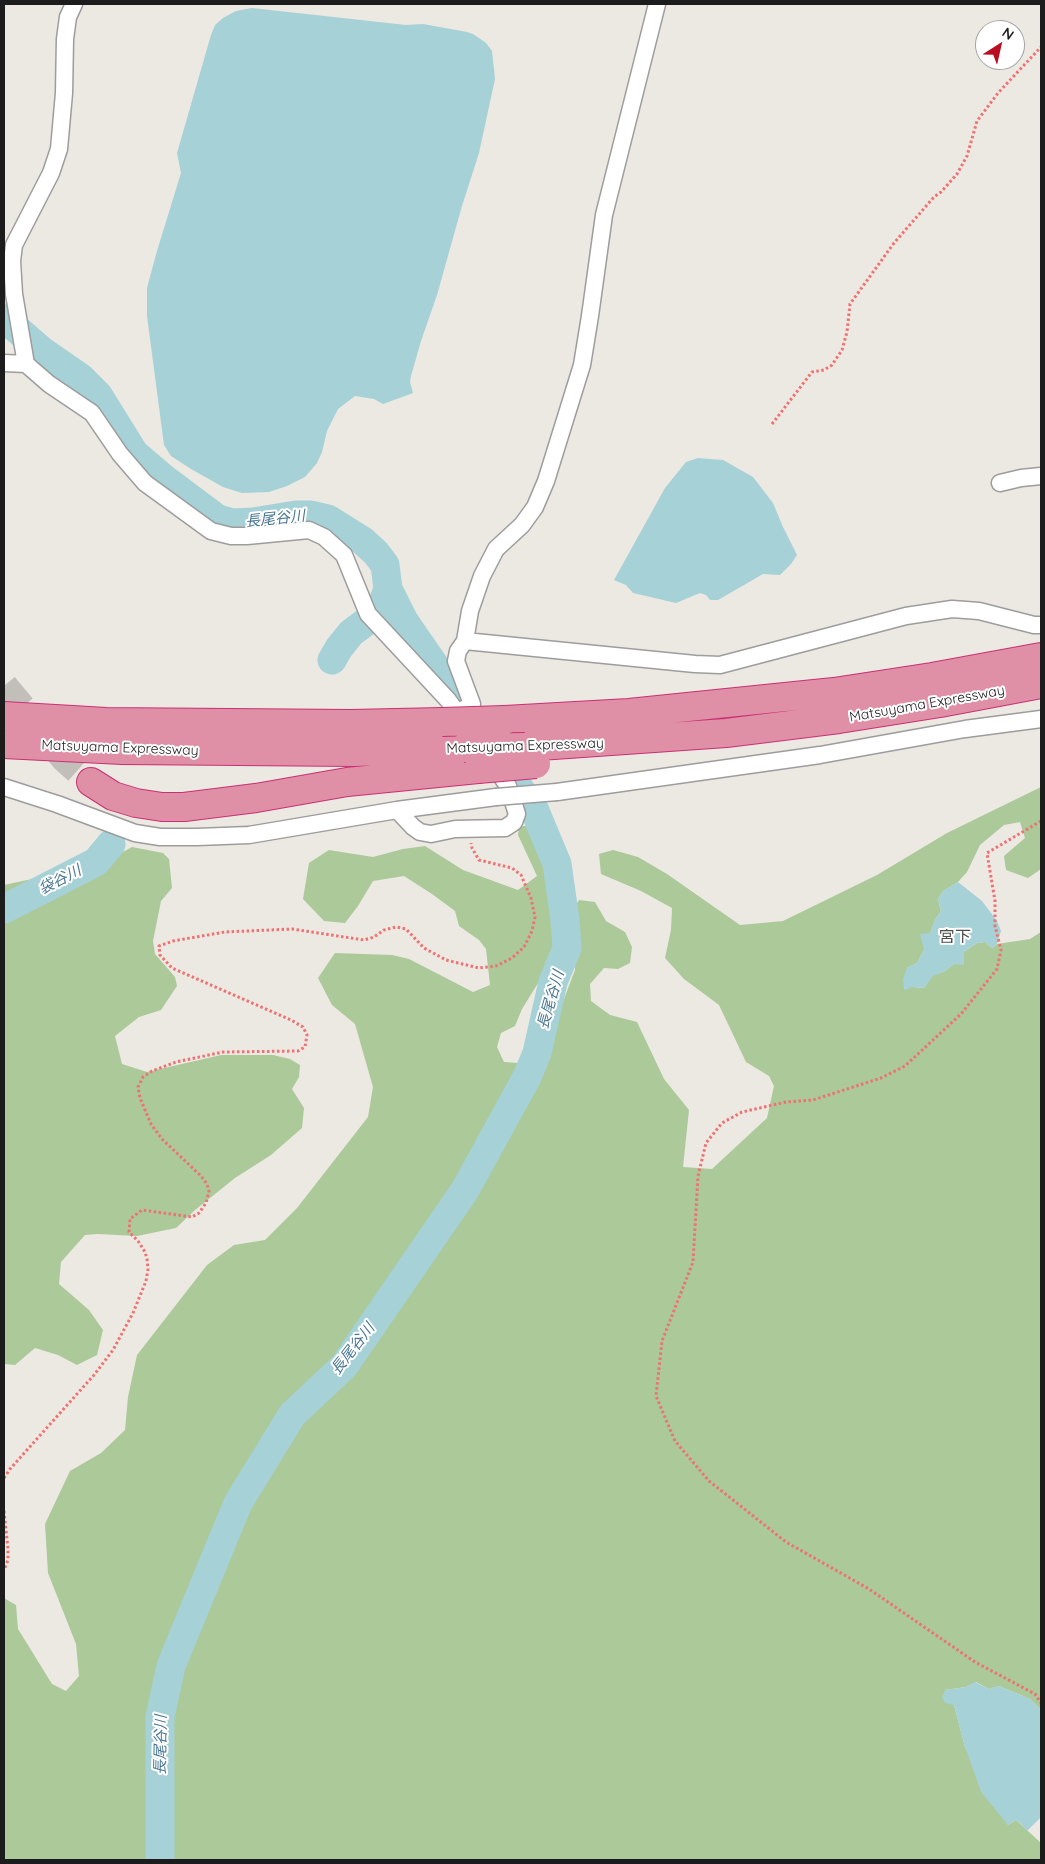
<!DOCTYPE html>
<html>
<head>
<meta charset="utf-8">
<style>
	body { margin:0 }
	#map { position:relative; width:1045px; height:1864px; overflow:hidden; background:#ece8e2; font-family:Quicksand,sans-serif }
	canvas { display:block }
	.frame { position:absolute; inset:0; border:5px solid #1c1c1c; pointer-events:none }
	.north { position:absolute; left:975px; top:20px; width:50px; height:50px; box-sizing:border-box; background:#fff; border:1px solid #a4a4a4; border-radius:50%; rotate:35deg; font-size:14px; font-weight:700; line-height:20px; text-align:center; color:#1c1c1c }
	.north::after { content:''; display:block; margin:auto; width:18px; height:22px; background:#b90f20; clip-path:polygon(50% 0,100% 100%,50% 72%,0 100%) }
</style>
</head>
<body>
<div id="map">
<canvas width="1045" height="1864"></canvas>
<div class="frame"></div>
<div class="north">N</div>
</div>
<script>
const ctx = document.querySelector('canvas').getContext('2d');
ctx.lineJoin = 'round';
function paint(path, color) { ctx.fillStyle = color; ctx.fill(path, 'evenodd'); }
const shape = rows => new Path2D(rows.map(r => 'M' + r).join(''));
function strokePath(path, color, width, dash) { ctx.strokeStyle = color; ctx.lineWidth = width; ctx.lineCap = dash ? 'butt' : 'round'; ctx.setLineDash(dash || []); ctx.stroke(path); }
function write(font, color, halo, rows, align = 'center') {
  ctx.font = font + ' Quicksand,"Noto Sans JP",sans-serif'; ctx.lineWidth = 4; ctx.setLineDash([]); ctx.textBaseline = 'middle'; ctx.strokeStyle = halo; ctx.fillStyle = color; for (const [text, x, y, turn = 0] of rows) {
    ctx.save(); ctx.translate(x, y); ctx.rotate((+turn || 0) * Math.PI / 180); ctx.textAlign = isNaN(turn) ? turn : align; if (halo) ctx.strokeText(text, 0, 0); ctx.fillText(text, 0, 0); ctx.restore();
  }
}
paint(shape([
	[1041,787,1041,869,1028,878,1006,870,1004,856,1025,838,1020,822,1004,825,980,845,967,872,958,882,943,891,938,899,941,911,935,920,924,950,917,963,907,968,913,987,924,988,932,976,945,971,954,964,964,952,977,943,985,942,992,948,997,944,1030,939,1041,932,1041,1710,1030,1699,999,1686,989,1689,976,1682,966,1687,945,1690,954,1705,965,1747,1008,1825,1016,1820,1041,1843,1041,1860,4,1860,4,1598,16,1605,18,1629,52,1684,66,1691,79,1676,76,1644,48,1573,45,1524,70,1471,101,1453,125,1430,128,1397,137,1355,207,1265,234,1245,265,1240,297,1208,368,1117,373,1087,355,1024,332,1005,318,978,335,953,392,955,409,959,473,992,490,985,486,949,479,940,459,926,455,911,432,894,404,876,373,881,358,906,345,923,324,921,303,899,309,863,329,850,373,857,403,849,425,846,463,870,518,890,537,876,518,835,519,827,534,824,544,840,556,888,561,938,548,967,522,1009,515,1026,501,1033,497,1047,504,1062,519,1063,531,1045,553,1028,575,970,575,943,570,915,579,900,595,902,606,921,625,932,632,947,630,963,618,969,604,968,590,984,591,1001,610,1015,637,1022,664,1079,689,1110,683,1167,712,1169,767,1118,774,1086,769,1076,746,1062,719,1005,684,979,665,958,671,930,672,908,641,891,601,874,599,854,613,850,638,857,667,874,740,925,783,921,877,875,947,833],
	[132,847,163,853,169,859,172,888,161,901,153,941,155,954,175,977,177,986,161,1010,139,1017,115,1036,122,1064,147,1072,221,1055,273,1055,290,1059,300,1065,299,1077,292,1089,304,1108,302,1128,271,1155,235,1178,195,1210,176,1228,137,1236,97,1234,85,1235,61,1262,59,1284,89,1310,103,1330,97,1355,77,1365,58,1355,35,1348,15,1365,4,1364,4,885,60,873,98,873,123,852]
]), '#acc99a');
paint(shape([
	[252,8,406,25,423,24,467,32,473,34,486,43,492,51,495,79,479,153,462,206,437,295,421,341,411,376,410,382,413,393,383,404,374,399,355,396,338,409,327,431,322,452,317,463,305,477,287,486,269,492,242,493,223,487,191,469,171,456,164,445,147,316,147,288,157,251,181,173,177,153,211,35,215,25,223,18,236,11],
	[698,458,723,460,753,477,773,503,783,527,797,555,791,564,780,575,763,574,718,600,710,600,706,595,700,593,676,603,633,593,626,585,614,580,665,488,686,462],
	[958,882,982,901,997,921,1001,931,997,944,992,948,985,942,977,943,964,952,964,965,954,964,945,971,933,976,924,988,913,987,904,990,903,979,907,968,917,963,924,950,920,934,930,933,935,920,941,911,938,899,943,891],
	[975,1682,989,1689,999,1686,1030,1699,1041,1710,1041,1817,1027,1831,1021,1824,1016,1820,1008,1825,981,1792,965,1747,954,1705,945,1703,942,1697,945,1690,966,1687]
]), '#a5d1d7');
strokePath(shape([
	[4,318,42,351,81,378,98,395,134,453,162,477,218,519,232,523,253,522,296,515,311,515,328,519,363,541,376,553,385,565,388,589,404,621,535,811,557,864,565,920,567,948,553,982,537,1053,527,1077,465,1190,344,1366,292,1415,238,1503,171,1666,160,1717,160,1860],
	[332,660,339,648,351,633,379,612,387,592],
	[4,909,96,862,111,844]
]), '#a5d1d7', 29);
strokePath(shape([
	[4,686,65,759,91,782]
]), '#c2bfba', 28, [28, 14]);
const minor = shape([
	[4,363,26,364,14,294,12,261,14,245,51,173,59,149,64,93,65,39,68,17,74,4],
	[26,364,49,384,92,413,120,454,145,483,211,531,231,536,247,536,309,530,324,537,344,555,368,614,448,700,467,726],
	[1000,483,1021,478,1041,476],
	[465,641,695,664,720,665,906,616,952,609,979,611,1034,625,1041,625],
	[458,713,472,704,456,661,458,651,465,641,470,611,482,576,496,549,522,525,535,507,546,481,582,365,590,316,604,215,657,4],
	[4,787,57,804,135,833,160,837,197,837,249,835,397,810,496,797],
	[557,792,820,755,965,729,1041,719],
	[397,810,413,827,420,832,431,834,455,829,505,828,514,822,517,814,508,786,492,763]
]);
const motorway = shape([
	[4,716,106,722,351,724,442,722],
	[505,720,629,713,834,692,932,677,1041,657],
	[4,744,122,750,355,752,464,748],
	[525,747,726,733,839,719,940,703,1041,684],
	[91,782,113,796,136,803,162,807,184,807,256,798,347,782,478,769]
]);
strokePath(minor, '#9d9d9d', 19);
strokePath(motorway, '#c93074', 30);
strokePath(shape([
	[772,424,812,372,824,370,832,365,842,350,847,332,850,304,894,243,934,197,941,192,957,174,967,156,977,121,998,93,1041,47],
	[1041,821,987,853,995,901,995,926,1001,950,997,969,961,1014,905,1066,881,1078,813,1100,786,1102,742,1112,722,1123,706,1143,698,1176,693,1262,662,1341,656,1396,675,1441,709,1481,786,1542,869,1589,975,1662,1035,1694,1041,1703],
	[4,1478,10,1469,94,1375,113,1350,133,1313,146,1281,148,1269,147,1259,145,1252,138,1241,129,1232,130,1219,142,1210,192,1217,199,1213,206,1203,209,1191,207,1184,201,1176,162,1139,151,1124,140,1098,138,1087,143,1077,152,1071,176,1062,223,1052,298,1051,305,1047,307,1035,303,1027,291,1020,172,968,160,955,159,946,173,941,225,932,292,929,364,940,374,937,384,930,396,927,406,929,424,948,446,960,479,968,496,966,512,958,524,947,532,931,535,917,531,898,521,875,512,868,479,860,472,848,471,843],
	[4,1511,8,1549,8,1560,4,1570]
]), '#ef7171', 3, [2.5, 2.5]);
strokePath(minor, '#fff', 16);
strokePath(motorway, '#df8fa6', 28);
const minorBridge = shape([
	[496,797,557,792]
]);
const motorwayBridge = shape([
	[442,722,505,720],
	[464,748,525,747],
	[478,769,536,764]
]);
strokePath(minorBridge, '#9d9d9d', 19, []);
strokePath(motorwayBridge, '#c93074', 30, []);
strokePath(minorBridge, '#fff', 16);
strokePath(motorwayBridge, '#df8fa6', 28);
write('14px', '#1c1c1c', '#fff', [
	["Matsuyama Expressway",927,704,-10],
	["Matsuyama Expressway",525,746,-2],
	["Matsuyama Expressway",120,748,2]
]);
write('italic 15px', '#4a7794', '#fff', [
	["長尾谷川",275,519,-6],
	["袋谷川",60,880,-27],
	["長尾谷川",551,1000,-74],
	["長尾谷川",353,1349,-52],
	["長尾谷川",161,1745,-89]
]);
write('16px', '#4f4f4f', '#fff', [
	["宮下",955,937]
]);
</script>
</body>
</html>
